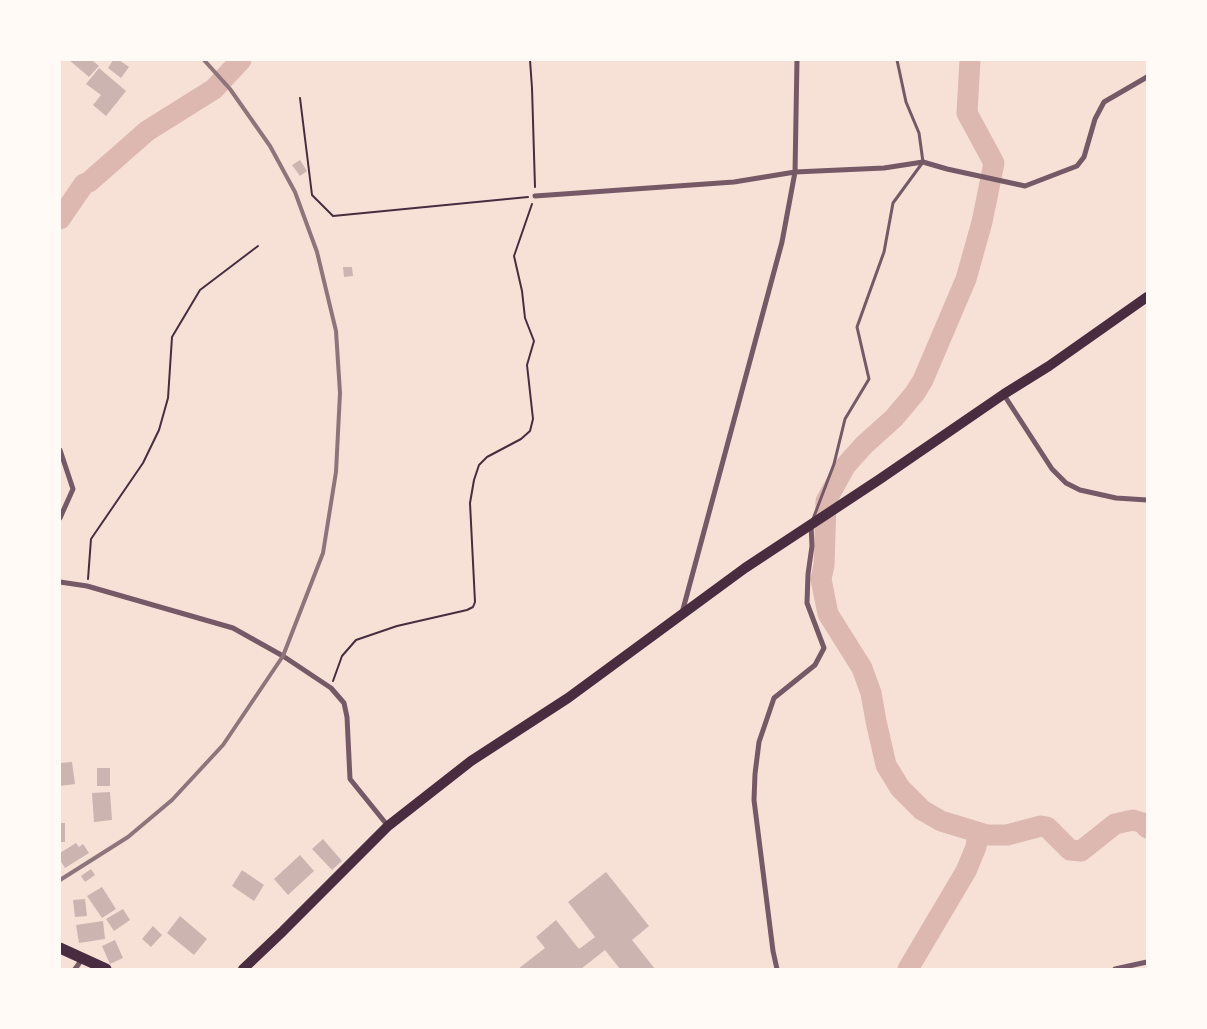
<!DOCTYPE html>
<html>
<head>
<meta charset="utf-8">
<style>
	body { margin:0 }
	#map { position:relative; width:1207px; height:1029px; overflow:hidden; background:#f7e1d7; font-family:Raleway,sans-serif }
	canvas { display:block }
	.frame { position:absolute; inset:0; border:61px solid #fffaf5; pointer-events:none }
</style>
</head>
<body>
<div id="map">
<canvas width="1207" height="1029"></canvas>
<div class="frame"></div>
</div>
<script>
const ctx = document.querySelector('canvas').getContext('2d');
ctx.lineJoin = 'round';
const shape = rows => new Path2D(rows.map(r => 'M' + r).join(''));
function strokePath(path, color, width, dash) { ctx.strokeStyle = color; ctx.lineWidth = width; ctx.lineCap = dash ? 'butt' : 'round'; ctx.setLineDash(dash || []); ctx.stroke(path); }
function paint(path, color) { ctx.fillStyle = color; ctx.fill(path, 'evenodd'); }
strokePath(shape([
	[970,60,967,113,994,163,982,222,966,279,923,380,915,393,894,418,864,445,846,465,826,501,824,565,821,579,828,614,862,668,871,693,876,721,886,765,900,788,922,810,941,821,987,835,1007,835,1041,826,1047,827,1070,850,1081,851,1115,824,1133,820,1143,823,1147,828],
	[60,219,84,184,89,182,147,131,214,89,241,60],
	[908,969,966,871,976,847,978,833]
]), '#dcb8b0', 21);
paint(shape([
	[69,60,92,60,99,66,89,77],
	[113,60,119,60,129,67,121,78,108,68],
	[99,68,126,91,106,116,93,105,101,95,86,84],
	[300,160,307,171,300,176,292,165],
	[343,267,352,267,353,276,344,277],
	[72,762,75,784,60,786,60,763],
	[97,768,110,768,110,786,97,786],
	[110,792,112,820,94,822,92,793],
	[60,823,65,823,65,842,60,842],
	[323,839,342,861,332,870,312,849],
	[76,843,79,847,83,844,89,853,65,868,60,860,60,853],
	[300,855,314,871,288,895,274,879],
	[91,869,95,875,85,882,81,876],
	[242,870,264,885,254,901,232,886],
	[606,872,649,926,632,940,655,969,620,969,605,950,581,969,518,969,545,948,536,937,556,920,579,949,595,937,568,902],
	[102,887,116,909,102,918,87,896],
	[85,899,87,916,75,917,73,900],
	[123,909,130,920,114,931,106,919],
	[180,916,207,939,194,955,167,933],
	[103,921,105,939,79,943,76,925],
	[153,926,162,935,151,947,142,939],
	[115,940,123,958,110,964,102,946]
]), '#ccb4b1');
strokePath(shape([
	[530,60,532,88,535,187],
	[300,98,312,195,333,216,528,197],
	[88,579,91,539,143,463,159,430,168,398,172,337,200,290,258,246],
	[333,681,342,656,356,640,397,626,467,610,473,607,475,602,470,503,474,480,479,465,487,457,521,439,530,431,533,419,527,365,534,341,525,318,522,291,514,256,532,204]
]), '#4a2c40', 2);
strokePath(shape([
	[813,519,834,464,845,419,869,379,857,327,884,252,893,203,923,162,919,133,906,102,897,60]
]), '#755966', 3);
strokePath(shape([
	[535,196,734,182,795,172,884,168,923,162,947,169,1025,186,1077,166,1084,157,1095,119,1104,102,1147,77],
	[1004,395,1052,469,1066,483,1080,490,1116,498,1147,500],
	[60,450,73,489,60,518],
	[60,582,87,586,233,628,283,656,331,688,344,703,347,717,350,779,388,826],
	[682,613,782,242,795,172,797,60],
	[75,969,83,958],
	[777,969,773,951,754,800,755,774,759,742,774,698,815,665,824,648,807,603,808,574,812,546,811,525],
	[1115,969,1147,962]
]), '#755966', 5);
strokePath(shape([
	[243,969,283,931,388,826,471,761,568,698,745,568,880,479,1004,394,1049,366,1147,297]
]), '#4a2c40', 10);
strokePath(shape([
	[60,948,106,969]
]), '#4a2c40', 11);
strokePath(shape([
	[60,880,128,837,172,800,223,745,283,656,323,553,336,472,340,393,336,331,317,252,295,192,270,146,230,89,204,60]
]), '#8f747c', 4);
</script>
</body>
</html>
